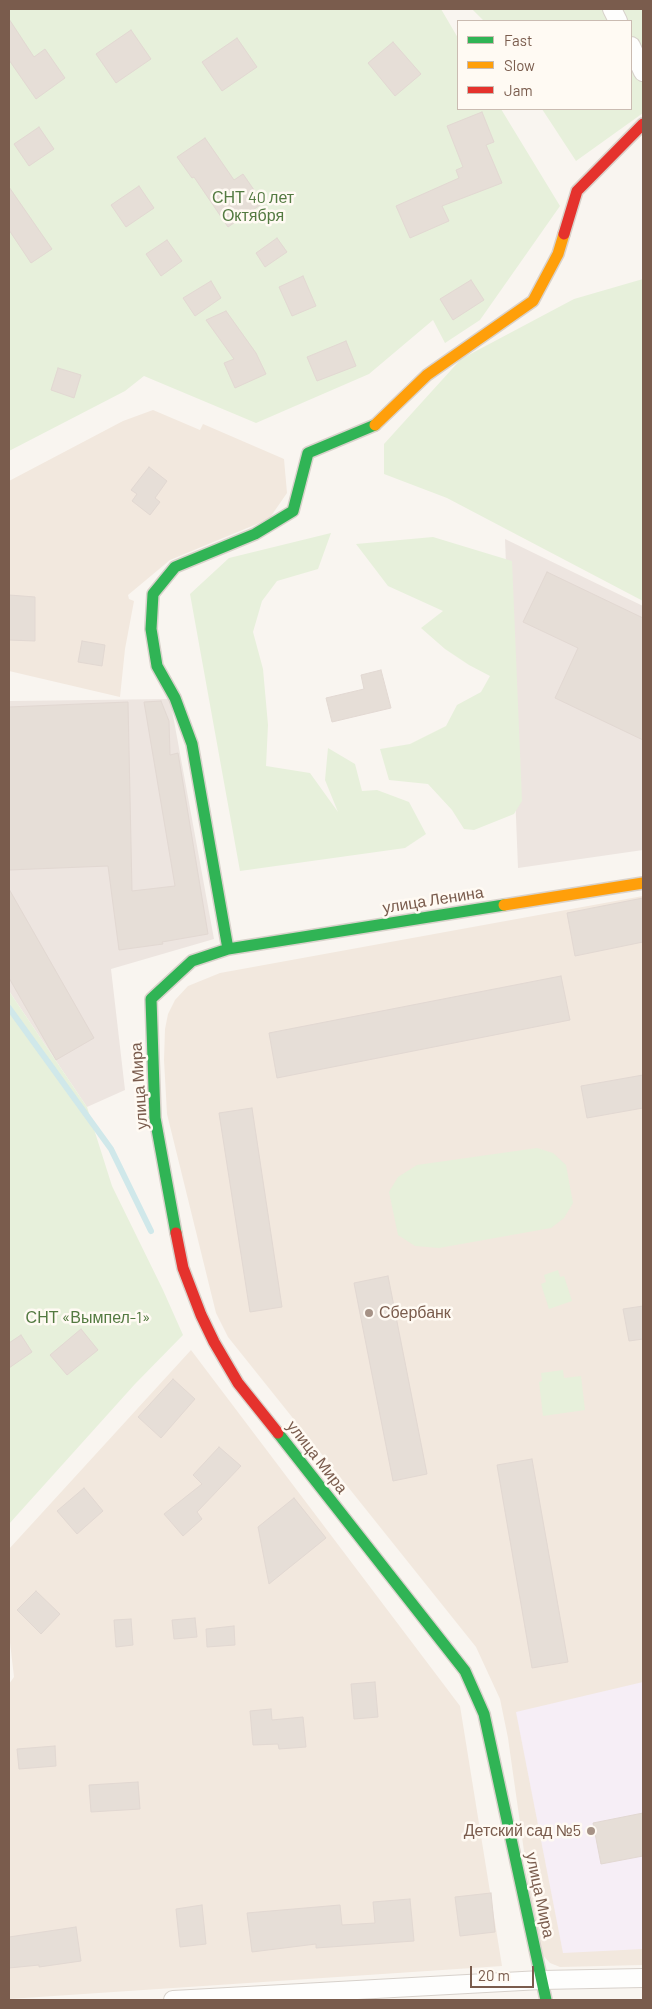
<!DOCTYPE html>
<html>
<head>
<meta charset="utf-8">
<style>
	body { margin:0 }
	#map { position:relative; width:652px; height:2009px; overflow:hidden; background:#f9f5f0; font-family:Barlow,sans-serif }
	canvas { display:block }
	.frame { position:absolute; inset:0; border:10px solid #7a5c4d; pointer-events:none }
	.legend { position:absolute; left:457px; top:20px; width:175px; height:90px; box-sizing:border-box; background:#fffaf3; border:1px solid #cabbb1; margin:0; padding:6px 9px; list-style:none; font-size:15px; color:#7a5c4d }
	.legend li { display:flex; align-items:center; gap:10px; height:25px }
	.legend b { width:25px; border:1px solid #cabbb1 }
	.scale { position:absolute; left:470px; top:1966px; width:64px; height:22px; box-sizing:border-box; border:2px solid #7a5c4d; border-top:0; padding-left:6px; font-size:15px; line-height:18px; white-space:nowrap; color:#7a5c4d; -webkit-text-stroke:4px #fffaf3; paint-order:stroke }
</style>
</head>
<body>
<div id="map">
<canvas width="652" height="2009"></canvas>
<div class="frame"></div>
<ul class="legend">
<li><b style="height:6px;background:#30b455"></b>Fast</li>
<li><b style="height:6px;background:#ff9f0a"></b>Slow</li>
<li><b style="height:6px;background:#e5322d"></b>Jam</li>
</ul>
<div class="scale">20 m</div>
</div>
<script>
const ctx = document.querySelector('canvas').getContext('2d');
ctx.lineJoin = 'round';
function paint(path, color) { ctx.fillStyle = color; ctx.fill(path, 'evenodd'); }
const shape = rows => new Path2D(rows.map(r => 'M' + r).join(''));
function strokePath(path, color, width, dash) { ctx.strokeStyle = color; ctx.lineWidth = width; ctx.lineCap = dash ? 'butt' : 'round'; ctx.setLineDash(dash || []); ctx.stroke(path); }
function write(font, color, halo, rows, align = 'center') {
  ctx.font = font + ' Barlow,sans-serif'; ctx.lineWidth = 5; ctx.setLineDash([]); ctx.textBaseline = 'middle'; ctx.strokeStyle = halo; ctx.fillStyle = color; for (const [text, x, y, turn = 0] of rows) {
    ctx.save(); ctx.translate(x, y); ctx.rotate((+turn || 0) * Math.PI / 180); ctx.textAlign = isNaN(turn) ? turn : align; if (halo) ctx.strokeText(text, 0, 0); ctx.fillText(text, 0, 0); ctx.restore();
  }
}
paint(shape([
	[153,410,200,430,203,424,284,459,287,493,269,519,170,560,128,595,129,599,134,601,125,649,120,697,9,671,9,481,123,421],
	[643,896,643,1965,560,1967,550,1963,538,1950,508,1738,500,1699,476,1647,228,1337,216,1313,167,1114,164,1060,165,1029,168,1014,175,1000,188,986,220,973],
	[191,1350,460,1706,502,1966,9,1999,9,1684,14,1677,9,1634,9,1549]
]), '#f2e8de');
paint(shape([
	[505,539,643,606,643,850,518,868],
	[170,699,214,939,111,969,125,1090,87,1107,9,991,9,701]
]), '#ede5e0');
paint(shape([
	[643,1682,643,1949,563,1953,516,1712]
]), '#f6eef6');
paint(shape([
	[9,9,441,9,458,38,458,109,501,109,560,206,480,320,445,343,433,320,369,374,256,423,144,376,125,391,9,451],
	[472,9,643,9,643,113,576,161,542,109,631,109,631,21,484,21],
	[643,279,643,601,447,498,384,474,384,444,461,359,574,299],
	[331,533,318,569,277,581,262,601,253,632,263,669,268,725,266,766,310,773,338,812,325,780,328,748,355,764,362,791,377,790,409,802,426,834,405,848,240,871,190,594,229,558],
	[433,537,512,561,522,801,514,814,474,830,464,829,452,810,428,784,389,780,380,749,410,744,446,726,457,705,481,692,490,676,469,665,445,649,421,628,443,611,388,586,356,544],
	[9,991,87,1107,112,1186,163,1290,183,1335,135,1384,9,1524],
	[537,1148,553,1153,566,1165,573,1203,564,1218,551,1228,439,1248,415,1246,398,1235,389,1192,398,1177,417,1165],
	[558,1270,560,1277,564,1276,572,1301,549,1309,541,1284,546,1282,544,1275],
	[563,1370,564,1378,581,1376,585,1410,543,1416,539,1382,542,1381,541,1373]
]), '#e7f0db');
strokePath(shape([
	[9,1008,111,1149,151,1231]
]), '#d0e8ea', 6);
const building = shape([
	[9,19,34,57,45,49,65,78,36,99,9,60,9,19],
	[131,30,151,59,116,83,96,54,131,30],
	[237,38,257,67,222,91,202,62,237,38],
	[393,42,421,74,395,96,368,63,393,42],
	[482,112,494,142,486,145,502,183,442,206,449,221,410,238,396,206,459,178,456,170,463,167,447,126,482,112],
	[39,127,54,149,29,166,14,144,39,127],
	[205,138,234,180,243,174,263,203,228,227,194,177,192,178,177,157,205,138],
	[139,186,154,208,126,227,111,205,139,186],
	[9,187,52,249,31,263,9,230,9,187],
	[277,238,287,252,265,267,256,253,277,238],
	[167,240,182,261,161,276,146,254,167,240],
	[303,276,316,306,292,316,279,287,303,276],
	[471,280,484,300,453,320,440,299,471,280],
	[211,281,221,298,195,316,183,298,211,281],
	[226,311,256,353,266,374,235,388,224,363,234,359,206,320,226,311],
	[346,341,356,366,317,381,307,357,346,341],
	[58,368,81,375,74,398,51,390,58,368],
	[149,467,167,481,155,498,160,502,150,515,132,501,137,494,131,490,149,467],
	[547,572,643,618,643,740,555,698,578,648,523,622,547,572],
	[9,595,35,597,35,641,9,640,9,595],
	[82,641,105,645,102,666,78,662,82,641],
	[381,670,391,708,332,722,326,698,364,689,361,675,381,670],
	[161,701,169,721,170,755,178,753,208,934,162,942,163,944,119,950,108,866,9,870,9,707,128,702,132,891,175,886,144,702,161,701],
	[9,889,94,1038,56,1060,9,978,9,889],
	[643,898,643,942,575,956,567,913,643,898],
	[561,976,570,1020,277,1078,269,1033,561,976],
	[643,1075,643,1108,587,1118,581,1086,643,1075],
	[252,1108,282,1307,250,1312,219,1113,252,1108],
	[388,1276,427,1474,393,1481,354,1283,388,1276],
	[643,1306,643,1339,629,1341,623,1309,643,1306],
	[81,1329,98,1350,67,1375,50,1355,81,1329],
	[21,1335,32,1352,9,1368,9,1343,21,1335],
	[173,1379,195,1399,161,1438,138,1417,173,1379],
	[219,1447,241,1466,197,1512,202,1519,183,1536,164,1514,202,1484,193,1475,219,1447],
	[532,1459,568,1662,532,1668,497,1465,532,1459],
	[84,1488,103,1511,77,1534,57,1511,84,1488],
	[294,1498,326,1538,269,1584,258,1527,294,1498],
	[36,1591,60,1614,41,1634,17,1610,36,1591],
	[195,1618,197,1637,174,1639,172,1620,195,1618],
	[131,1619,133,1645,116,1647,114,1620,131,1619],
	[234,1626,235,1645,207,1647,206,1629,234,1626],
	[375,1682,378,1717,354,1719,351,1684,375,1682],
	[271,1709,272,1720,303,1717,306,1747,279,1749,278,1744,253,1745,250,1711,271,1709],
	[55,1746,56,1766,19,1769,17,1749,55,1746],
	[138,1782,140,1809,91,1812,89,1785,138,1782],
	[643,1813,643,1856,601,1864,593,1823,643,1813],
	[491,1893,495,1932,460,1936,455,1897,491,1893],
	[410,1899,414,1941,316,1948,316,1944,252,1952,247,1913,340,1905,342,1925,375,1923,373,1902,410,1899],
	[202,1905,206,1944,180,1947,176,1909,202,1905],
	[76,1927,81,1961,39,1967,39,1965,9,1968,9,1937,76,1927]
]);
paint(building, '#e6ded7');
strokePath(building, '#e2d8d2', 1);
const street = shape([
	[612,9,618,21],
	[631,46,643,72],
	[173,2000,541,1980,643,1978]
]);
const fast = shape([
	[228,949,192,744,175,698,157,666,151,629,153,594,175,567,255,534,293,511,308,453,375,425],
	[176,1233,155,1118,151,999,192,961,228,949,504,905],
	[278,1433,465,1671,484,1714,546,2000]
]);
const slow = shape([
	[375,425,427,375,533,301,558,254,564,234],
	[504,905,643,883]
]);
const jam = shape([
	[564,234,577,191,643,124],
	[176,1233,183,1268,201,1315,214,1342,238,1383,278,1433]
]);
strokePath(street, '#d7d1cb', 20);
strokePath(fast, '#d9d2cb', 14);
strokePath(slow, '#d9d2cb', 14);
strokePath(jam, '#d9d2cb', 14);
strokePath(street, '#fefefd', 18);
strokePath(fast, '#30b455', 11);
strokePath(slow, '#ff9f0a', 11);
strokePath(jam, '#e5322d', 11);
for (const [x, y, r, color] of [
	[369,1313,5,"#a69286"],
	[591,1831,5,"#a69286"]
]) { const dot = new Path2D(); dot.arc(x, y, r, 0, 2 * Math.PI); ctx.fillStyle = color; ctx.fill(dot); strokePath(dot, '#fffaf3', 2); }
write('16px', '#537a41', '#fffaf3', [
	["СНТ 40 лет",253,198],
	["Октября",253,216],
	["СНТ «Вымпел-1»",88,1318]
]);
write('16px', '#7a5c4d', '#fffaf3', [
	["улица Ленина",433,900,-9],
	["улица Мира",139,1086,-94],
	["улица Мира",317,1457,52],
	["улица Мира",540,1895,78]
]);
write('16px', '#7a5c4d', '#fffaf3', [
	["Сбербанк",379,1313],
	["Детский сад №5",581,1831,"right"]
], 'left');
</script>
</body>
</html>
